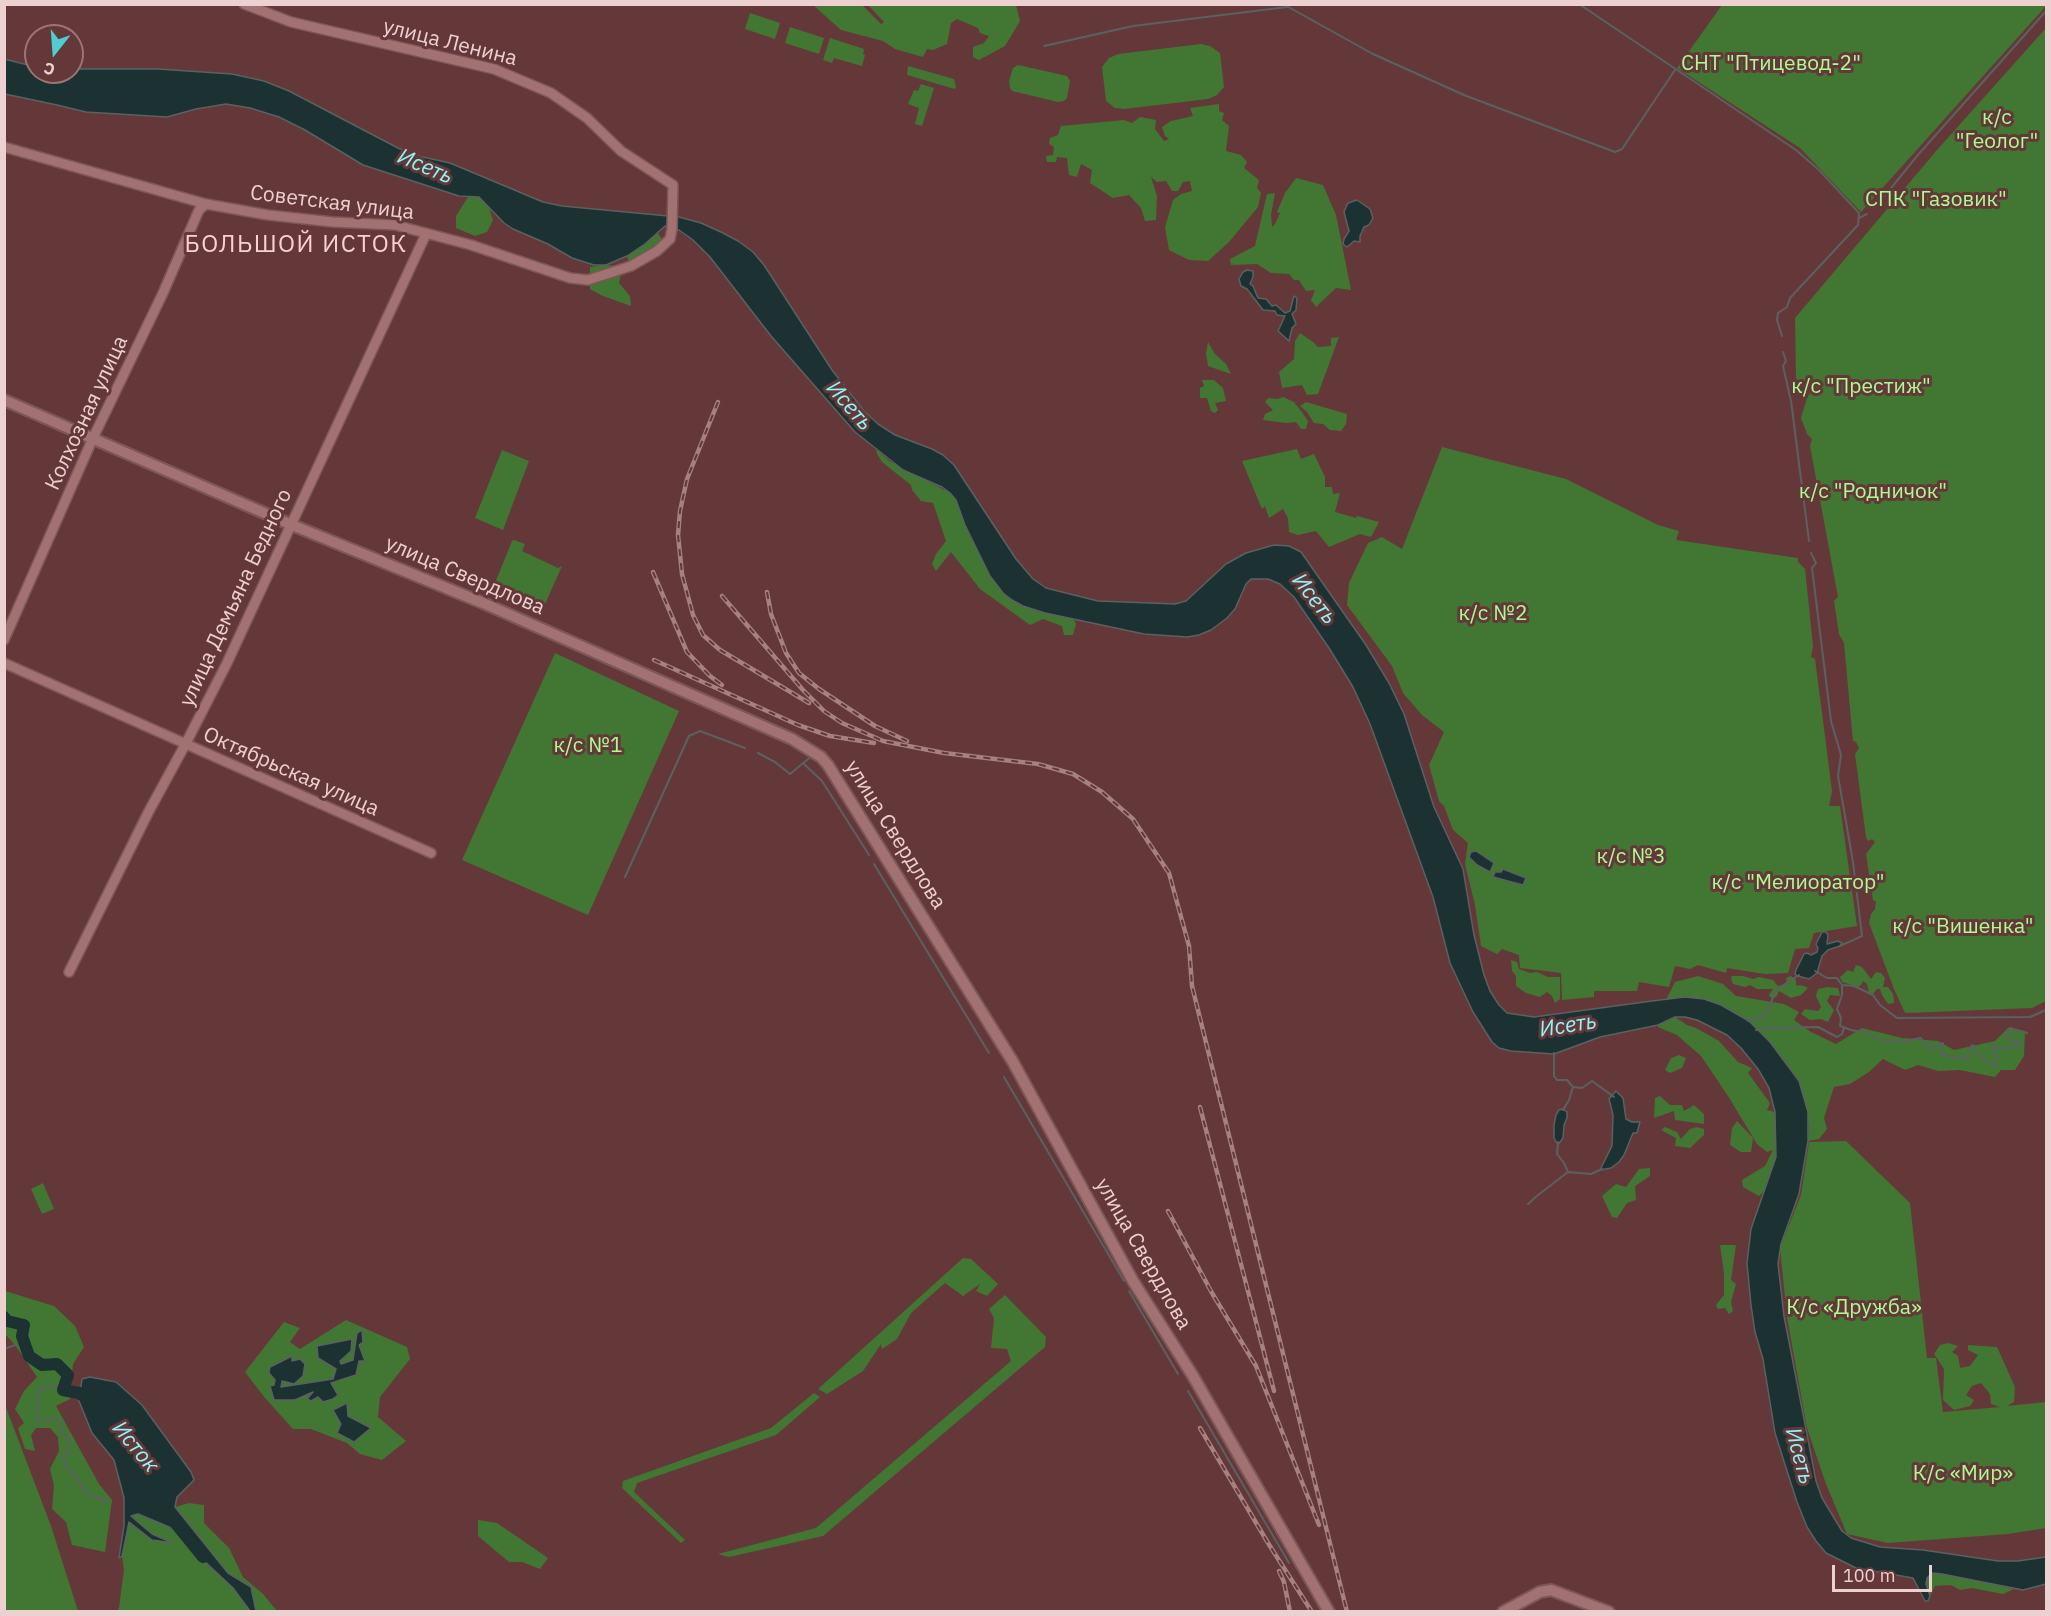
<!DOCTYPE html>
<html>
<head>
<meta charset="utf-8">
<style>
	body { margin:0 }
	#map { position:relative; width:2051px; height:1616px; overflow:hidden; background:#643839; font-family:"IBM Plex Sans",sans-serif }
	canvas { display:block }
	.frame { position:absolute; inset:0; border:6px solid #edd0d0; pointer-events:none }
	.north { position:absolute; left:24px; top:24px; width:60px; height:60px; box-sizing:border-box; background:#643839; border:2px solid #9b7575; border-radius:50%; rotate:197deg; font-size:16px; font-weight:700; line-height:24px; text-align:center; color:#edd0d0 }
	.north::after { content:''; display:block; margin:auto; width:21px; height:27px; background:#51ccd1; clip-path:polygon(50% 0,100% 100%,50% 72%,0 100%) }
	.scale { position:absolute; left:1832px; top:1565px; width:100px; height:27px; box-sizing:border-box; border:3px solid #edd0d0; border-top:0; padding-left:8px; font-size:18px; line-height:21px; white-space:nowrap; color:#edd0d0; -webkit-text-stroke:4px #643839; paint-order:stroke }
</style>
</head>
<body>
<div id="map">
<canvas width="2051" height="1616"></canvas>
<div class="frame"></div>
<div class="north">С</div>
<div class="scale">100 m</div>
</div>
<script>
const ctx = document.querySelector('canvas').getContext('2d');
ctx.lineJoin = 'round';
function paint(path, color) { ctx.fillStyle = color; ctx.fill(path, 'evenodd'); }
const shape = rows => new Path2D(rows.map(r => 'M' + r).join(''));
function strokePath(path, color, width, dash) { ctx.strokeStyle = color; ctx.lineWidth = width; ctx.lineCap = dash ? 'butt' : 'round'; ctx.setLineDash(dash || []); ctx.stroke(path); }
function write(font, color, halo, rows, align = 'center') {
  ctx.font = font + ' "IBM Plex Sans",sans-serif'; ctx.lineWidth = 6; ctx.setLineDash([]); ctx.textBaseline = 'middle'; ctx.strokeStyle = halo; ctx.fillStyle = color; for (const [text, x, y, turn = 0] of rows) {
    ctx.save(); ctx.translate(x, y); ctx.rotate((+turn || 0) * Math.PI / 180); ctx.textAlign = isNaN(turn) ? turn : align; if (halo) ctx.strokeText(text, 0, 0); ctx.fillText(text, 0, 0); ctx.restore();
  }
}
paint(shape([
	[813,5,862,5,881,24,884,22,868,5,1016,5,1020,21,1005,46,979,60,973,57,973,47,984,43,989,36,980,33,978,28,957,19,951,23,947,44,933,50,927,49,923,57,895,49,883,41,841,30],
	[1722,5,2046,4,2046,6,1861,212,1800,148,1677,68],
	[750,13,780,23,775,39,745,29],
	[790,27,824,38,819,54,785,43],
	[2046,28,2046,1001,2032,1008,1905,1013,1894,989,1869,923,1871,914,1875,909,1876,902,1873,900,1866,854,1875,842,1872,839,1868,841,1866,837,1855,754,1859,748,1856,742,1853,741,1844,643,1839,634,1834,601,1838,597,1810,446,1812,439,1807,434,1801,418,1807,398,1814,386,1804,387,1796,379,1795,318,1937,150],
	[830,38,864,49,863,54,865,55,862,66,834,58,832,63,823,60],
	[1201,44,1210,46,1220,53,1224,87,1217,95,1208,99,1124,109,1115,108,1106,101,1102,67,1109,58,1118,54],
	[1018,65,1067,76,1070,81,1067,98,1064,101,1058,102,1012,91,1010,88,1009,81,1013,68],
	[908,66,954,79,956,87,955,89,907,75],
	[921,84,934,88,922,126,915,124,919,108,908,104,914,90,918,91],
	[1219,104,1219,111,1224,113,1222,120,1229,126,1226,151,1241,155,1247,162,1244,168,1259,180,1257,188,1261,193,1258,207,1229,242,1208,261,1189,260,1169,250,1165,227,1173,200,1181,194,1192,191,1190,181,1183,182,1178,191,1172,191,1166,181,1157,182,1151,177,1157,196,1156,220,1145,221,1141,208,1129,195,1113,198,1090,183,1092,170,1081,164,1077,177,1069,175,1067,158,1057,157,1056,162,1047,162,1046,156,1053,155,1054,147,1049,144,1050,138,1058,135,1061,126,1124,120,1132,123,1140,117,1156,120,1155,129,1164,141,1169,139,1165,136,1162,127,1171,121,1193,116,1190,108],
	[1296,178,1323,185,1336,215,1351,290,1336,288,1316,307,1311,300,1315,290,1306,291,1299,280,1294,280,1289,274,1271,273,1257,264,1231,265,1230,259,1255,246,1267,194,1275,193,1271,215,1272,227,1275,224,1280,213,1277,212,1285,193],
	[468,197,479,197,488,205,493,220,487,232,475,236,456,228,456,216],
	[657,232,664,242,636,264,629,263,627,256,645,244],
	[606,265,616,266,622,270,619,283,630,296,631,306,603,296,590,289,590,267],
	[1300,333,1313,342,1318,347,1331,346,1331,338,1339,337,1318,394,1307,395,1302,385,1282,388,1279,372,1294,359,1295,341],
	[1208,342,1215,354,1226,364,1231,374,1208,366,1206,353],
	[1202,380,1214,380,1223,388,1226,401,1215,403,1218,410,1215,413,1211,411,1207,398,1200,398,1200,388,1204,386],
	[1283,397,1294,402,1301,411,1308,421,1306,429,1301,429,1296,422,1286,423,1263,420,1265,414,1273,410,1265,402,1268,398,1278,399],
	[1306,402,1347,414,1346,424,1341,431,1330,430,1323,424,1314,423,1307,412,1300,406],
	[1442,447,1566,479,1658,525,1679,531,1676,540,1798,558,1798,562,1805,569,1813,646,1811,657,1815,659,1832,791,1829,806,1840,806,1857,926,1814,933,1809,948,1795,949,1788,973,1765,974,1727,968,1726,973,1698,965,1690,969,1675,966,1669,987,1639,982,1637,991,1594,991,1594,997,1562,1000,1561,973,1520,968,1519,955,1502,949,1497,954,1481,946,1475,905,1465,864,1468,843,1453,830,1444,806,1439,801,1429,765,1444,732,1422,715,1403,693,1392,666,1347,605,1349,583,1368,543,1382,537,1402,549],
	[1297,449,1301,459,1314,454,1325,477,1325,487,1332,487,1333,494,1340,493,1335,512,1356,518,1357,516,1379,522,1371,537,1360,534,1329,547,1316,531,1298,535,1289,532,1288,518,1283,509,1269,518,1265,506,1262,509,1242,461],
	[502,450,529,461,503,530,475,518],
	[877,450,889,461,950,493,956,500,990,576,1045,613,1073,618,1076,624,1073,635,1064,635,1062,626,1043,619,1030,625,980,589,951,552,936,571,932,564,936,554,946,541,933,503,921,501,912,490,911,485,882,462,876,452],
	[514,540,525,544,522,551,558,568,562,566,542,611,537,613,496,596,493,588,512,541],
	[555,653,679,711,588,915,462,860],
	[1511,960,1517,962,1519,969,1530,973,1537,972,1548,977,1560,977,1560,999,1555,1003,1552,996,1547,992,1540,997,1526,993,1516,986,1516,976,1512,971],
	[1856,965,1862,967,1871,979,1876,972,1881,973,1885,978,1883,987,1888,987,1893,994,1894,1003,1888,1004,1882,995,1880,989,1877,989,1873,994,1869,993,1867,984,1863,981,1861,985,1858,987,1842,982,1840,977,1848,970,1853,972],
	[1698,976,1723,984,1736,996,1784,1004,1799,1012,1794,1020,1811,1032,1836,1044,1862,1028,1902,1038,1938,1041,1954,1050,1995,1041,2008,1028,2025,1031,2024,1056,2015,1070,2001,1070,1995,1077,1960,1070,1938,1071,1918,1065,1905,1070,1883,1059,1869,1072,1850,1084,1834,1087,1824,1118,1827,1129,1819,1139,1808,1141,1809,1125,1799,1081,1770,1042,1749,1021,1721,1005,1704,999,1666,1000,1675,982],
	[1732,976,1743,976,1753,979,1759,977,1773,980,1778,986,1787,984,1786,978,1791,976,1796,980,1796,985,1804,986,1808,988,1801,995,1791,998,1779,991,1776,997,1771,998,1769,995,1773,989,1757,989,1750,985,1745,987,1733,984,1731,979],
	[1827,987,1838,988,1840,996,1830,995,1827,1001,1834,1010,1828,1022,1821,1019,1810,1020,1801,1014,1805,1009,1818,1011,1821,1007,1816,996,1818,989],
	[1675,1017,1687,1025,1696,1028,1719,1041,1738,1062,1752,1068,1748,1073,1770,1103,1767,1110,1775,1112,1776,1157,1766,1189,1759,1196,1743,1187,1742,1180,1765,1166,1773,1150,1767,1152,1757,1144,1728,1096,1701,1056,1677,1035,1658,1027,1658,1025],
	[1679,1055,1686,1058,1682,1068,1670,1073,1665,1070,1671,1058],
	[1660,1096,1670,1105,1682,1105,1684,1111,1694,1105,1704,1114,1704,1124,1675,1120,1674,1111,1654,1118,1655,1098],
	[1737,1121,1753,1138,1751,1152,1741,1152,1730,1145,1732,1128],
	[1665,1127,1677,1132,1681,1139,1690,1129,1697,1127,1704,1129,1704,1135,1690,1148,1675,1146,1676,1138,1661,1130],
	[1846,1141,1910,1203,1927,1358,1936,1358,1943,1412,2000,1407,1991,1404,1990,1394,1981,1383,1972,1386,1966,1395,1974,1400,1970,1406,1954,1410,1943,1400,1944,1369,1934,1354,1940,1345,1948,1343,1958,1346,1952,1352,1958,1356,1960,1368,1970,1366,1978,1355,1968,1350,1968,1345,1997,1347,2015,1387,2014,1402,2007,1406,2046,1402,2046,1528,2008,1534,1888,1543,1847,1534,1826,1484,1807,1428,1787,1317,1780,1248,1801,1195,1809,1142],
	[1650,1168,1650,1176,1635,1186,1636,1200,1627,1203,1617,1218,1612,1217,1602,1196,1616,1184,1626,1187,1639,1169],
	[43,1183,54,1209,42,1214,31,1189],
	[1720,1245,1736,1245,1731,1280,1736,1284,1731,1302,1733,1311,1729,1314,1725,1308,1718,1309,1716,1305,1724,1295,1724,1273],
	[963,1258,971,1259,998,1284,987,1296,976,1291,980,1284,963,1296,945,1283,911,1313,897,1339,882,1349,881,1344,863,1371,827,1394,818,1389],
	[5,1291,54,1306,75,1326,84,1347,73,1364,70,1399,56,1406,99,1484,112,1500,105,1552,72,1545,66,1522,52,1509,54,1485,50,1469,59,1451,58,1437,50,1428,36,1428,31,1435,35,1451,25,1449,18,1428,24,1423,15,1409,24,1391,37,1377,15,1345,5,1334],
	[1005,1295,1046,1337,1045,1347,823,1536,729,1557,718,1554,816,1528,1011,1361,1007,1349,991,1348,994,1318,989,1309],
	[346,1320,407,1347,410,1359,380,1397,378,1417,406,1441,382,1460,360,1454,347,1443,311,1429,293,1429,265,1398,245,1372,284,1322,300,1328,290,1342,300,1349],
	[357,1333,359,1345,356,1375,331,1383,307,1398,315,1391,270,1386,274,1386,275,1379,292,1357,292,1361,281,1387,333,1379,336,1369,317,1346,351,1351,340,1361,341,1364,353,1360],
	[347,1404,348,1416,371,1428,337,1433],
	[814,1393,820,1397,776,1435,637,1483,634,1492,685,1540,681,1543,622,1488,623,1481,771,1428],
	[5,1405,51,1526,78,1611,5,1611],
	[189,1503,204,1505,204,1523,229,1548,243,1577,263,1594,277,1611,256,1611,251,1587,228,1573,175,1507],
	[138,1514,186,1534,201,1558,233,1588,250,1611,117,1612,119,1608,124,1570,122,1556,128,1522,152,1540,170,1542,152,1534,130,1516],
	[478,1520,497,1523,548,1558,540,1569,522,1562,509,1562,478,1536],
	[1932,1573,1942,1573,2014,1589,2003,1594,1972,1588,1960,1590,1951,1585,1935,1586,1930,1596,1926,1584,1927,1577]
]), '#427633');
const water = shape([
	[4,59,36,67,36,72,72,72,72,69,158,69,232,74,264,81,289,91,398,148,418,156,450,163,543,202,562,206,679,217,701,223,723,233,738,241,753,252,764,265,832,370,864,411,878,424,895,435,932,449,943,455,954,465,1016,559,1033,579,1046,588,1098,601,1175,604,1186,601,1226,564,1246,553,1274,545,1289,546,1301,552,1366,645,1389,683,1404,714,1434,807,1463,869,1474,935,1484,975,1490,991,1499,1005,1507,1013,1534,1017,1652,1001,1685,997,1704,999,1721,1005,1749,1021,1770,1042,1799,1081,1808,1112,1808,1141,1799,1194,1781,1244,1778,1264,1784,1316,1816,1481,1822,1498,1842,1531,1851,1538,1880,1547,1923,1550,1998,1561,2018,1561,2046,1557,2046,1584,2023,1590,1942,1574,1932,1573,1927,1578,1926,1584,1930,1596,1928,1601,1925,1601,1913,1578,1856,1568,1826,1553,1816,1541,1807,1527,1797,1502,1775,1433,1763,1359,1755,1332,1751,1305,1747,1263,1751,1229,1776,1157,1775,1112,1769,1088,1758,1069,1741,1048,1727,1035,1697,1020,1685,1017,1675,1017,1658,1025,1600,1037,1554,1054,1511,1051,1499,1048,1492,1042,1473,1012,1450,963,1433,897,1370,724,1353,687,1329,648,1294,597,1280,584,1268,579,1251,579,1246,584,1235,609,1227,618,1211,630,1199,635,1187,637,1144,634,1045,613,1023,606,1012,600,1003,593,990,576,965,525,956,500,950,493,942,487,903,470,855,432,771,336,710,257,693,240,679,230,665,226,645,244,627,256,606,265,594,265,572,258,548,244,513,229,504,223,479,197,459,196,363,165,305,130,279,117,250,108,226,104,196,109,167,117,86,112,57,105,5,94,4,59],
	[1357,200,1370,209,1373,218,1369,225,1364,227,1360,236,1360,242,1354,241,1347,247,1343,244,1344,239,1349,231,1344,212,1348,203,1357,200],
	[1247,270,1253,271,1253,277,1250,284,1253,286,1258,298,1266,299,1272,306,1276,305,1285,313,1290,311,1294,296,1297,298,1296,310,1292,314,1296,324,1292,328,1289,341,1278,331,1285,316,1277,315,1275,311,1263,310,1247,289,1241,286,1239,279,1243,272,1247,270],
	[1476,851,1494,863,1490,872,1477,865,1469,857,1471,852,1476,851],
	[1503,869,1526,878,1523,885,1493,877,1495,872,1501,872,1503,869],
	[1822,932,1826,932,1828,935,1827,944,1838,941,1842,943,1840,946,1828,950,1822,956,1817,973,1809,979,1798,976,1795,974,1796,970,1804,954,1807,953,1811,955,1817,952,1818,948,1816,944,1822,932],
	[1616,1091,1623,1098,1626,1119,1632,1122,1640,1122,1637,1133,1633,1133,1624,1155,1619,1162,1611,1168,1600,1170,1612,1146,1613,1115,1609,1099,1616,1091],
	[1563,1109,1567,1112,1567,1118,1564,1125,1563,1138,1558,1145,1554,1138,1554,1125,1556,1115,1559,1110,1563,1109],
	[362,1330,363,1342,359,1345,365,1361,359,1361,356,1375,331,1383,338,1395,333,1399,323,1402,318,1397,311,1401,307,1399,313,1392,295,1400,274,1400,270,1386,274,1385,275,1380,269,1373,270,1367,292,1356,292,1361,300,1359,305,1364,303,1376,294,1384,282,1381,281,1387,333,1379,336,1369,318,1358,317,1346,352,1339,351,1351,340,1361,341,1364,353,1360,357,1333,362,1330],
	[90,1377,116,1382,142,1405,191,1472,194,1480,177,1497,175,1507,228,1573,251,1587,256,1611,250,1611,233,1588,201,1558,186,1534,138,1514,131,1516,152,1534,173,1543,152,1540,129,1522,122,1556,119,1558,124,1526,124,1498,114,1460,92,1433,79,1401,82,1379,90,1377],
	[347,1403,348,1416,371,1428,354,1442,337,1433,341,1424,333,1410,347,1403]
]);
paint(water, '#1c3132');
strokePath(water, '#5b6161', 1.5);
strokePath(shape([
	[1283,4,1373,54,1464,95,1615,152,1622,149,1675,70],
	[1579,4,1796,150,1820,171,1859,213,1858,225,1790,298,1787,307,1778,313,1777,320,1782,336],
	[1044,46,1133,26,1287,7],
	[1879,203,1917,156,2046,11],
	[1859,218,1867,214],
	[1783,352,1786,361,1783,366,1791,401,1809,541],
	[1811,553,1816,563,1812,568,1831,721,1841,755,1838,776,1853,862,1862,936,1840,946],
	[758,753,775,762,790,774,802,764],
	[811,757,803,763,822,781,869,855],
	[874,864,989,1053],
	[625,877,689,736,700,731,745,748],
	[1815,971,1827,978,1837,978,1842,985,1854,986,1873,995,1880,1005,1897,1018,2030,1017,2046,1010],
	[1842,985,1842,995,1837,1009,1841,1018,1840,1026,1851,1030,1867,1033,1879,1040,1905,1041,1921,1038,1923,1042,1927,1043,1929,1049,1943,1043,1941,1055,1968,1059,1968,1051,1972,1045,1975,1047,1976,1052,1996,1068,1997,1058,1992,1046,1994,1045,2001,1049,2018,1046,2019,1040,2012,1042,2007,1035,2010,1028,2027,1033],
	[1748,1021,1759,1018,1766,1013,1777,989,1799,975],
	[1756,1030,1763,1028,1818,1027,1837,1037,1842,1034,1844,1028],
	[1554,1053,1554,1076,1557,1080,1567,1080,1573,1087,1569,1100,1563,1110],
	[1004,1077,1124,1281],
	[1573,1087,1582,1088,1592,1081,1614,1097],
	[1558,1142,1557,1154,1564,1163,1568,1172],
	[1528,1204,1538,1195,1568,1172,1591,1174,1602,1169],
	[1129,1291,1178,1374],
	[4,1349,24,1342],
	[63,1390,55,1386,39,1389,36,1415,40,1421,56,1419,60,1422,60,1429,68,1440,69,1453,63,1456,66,1468,74,1473,87,1494,107,1501],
	[1188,1391,1289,1563]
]), '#5b6161', 2);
strokePath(shape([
	[4,1317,7,1321,24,1325,22,1336,29,1356,42,1365,57,1364,68,1375,63,1390,79,1393,91,1401],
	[172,1519,203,1557]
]), '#1c3132', 12);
const tertiary = shape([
	[4,147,206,204,268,215,333,222,395,225,471,245,570,278,588,280,631,266,657,251,670,239,672,229,673,185,621,151,587,118,551,93,494,69,291,22,244,4],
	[4,640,93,438,163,293,199,210,206,204],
	[4,663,431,853],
	[69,972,149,811,185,745,227,663,426,234]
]);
const secondary = shape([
	[4,400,292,525,483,603,792,739,821,757,828,765,1013,1062,1133,1281,1193,1376,1329,1612],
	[1503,1612,1540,1592,1551,1590,1609,1612]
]);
strokePath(tertiary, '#7c5758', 12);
strokePath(secondary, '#7c5758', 14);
strokePath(tertiary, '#a27171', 9);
strokePath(secondary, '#a27171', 10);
const rail = shape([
	[718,402,687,479,680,511,678,535,682,574,693,615,703,635,720,650,809,703],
	[653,572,687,652,710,676,722,685],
	[767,592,771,614,786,653,799,673,819,689,875,726,907,741],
	[722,596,803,690,824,711,842,723,883,741,944,753,1038,764,1073,774,1102,792,1133,819,1169,873,1189,946,1192,986,1347,1612],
	[654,660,798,725,830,736,874,743],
	[1200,1107,1274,1391],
	[1168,1211,1212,1293,1256,1366,1319,1525],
	[1200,1428,1268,1543,1312,1612],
	[1279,1571,1284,1582,1290,1612]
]);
strokePath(rail, '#a68182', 4.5);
strokePath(rail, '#643839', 2, [7]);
write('21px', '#edd0d0', '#643839', [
	["улица Ленина",450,43,14],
	["Советская улица",332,203,7],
	["Колхозная улица",87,413,-65],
	["улица Свердлова",465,576,23],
	["улица Демьяна Бедного",236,598,-65],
	["Октябрьская улица",291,772,24],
	["улица Свердлова",895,835,58],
	["улица Свердлова",1143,1254,60]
]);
write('21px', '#a9fd91', '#643839', [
	["СНТ \"Птицевод-2\"",1771,64],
	["к/с",1997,118],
	["\"Геолог\"",1997,142],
	["СПК \"Газовик\"",1936,200],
	["к/с \"Престиж\"",1861,387],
	["к/с \"Родничок\"",1873,492],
	["к/с №2",1493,614],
	["к/с №1",588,746],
	["к/с №3",1631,857],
	["к/с \"Мелиоратор\"",1798,883],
	["к/с \"Вишенка\"",1963,927],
	["К/с «Дружба»",1854,1308],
	["К/с «Мир»",1963,1474]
]);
write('italic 22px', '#8df6fa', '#643839', [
	["Исеть",425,167,23],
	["Исеть",849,406,49],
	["Исеть",1314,599,52],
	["Исеть",1568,1026,-9],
	["Исток",135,1447,50],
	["Исеть",1799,1456,75]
]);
ctx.letterSpacing = '1.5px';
write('24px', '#fcd0cf', '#643839', [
	["БОЛЬШОЙ ИСТОК",296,245]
]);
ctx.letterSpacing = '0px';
</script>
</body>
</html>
